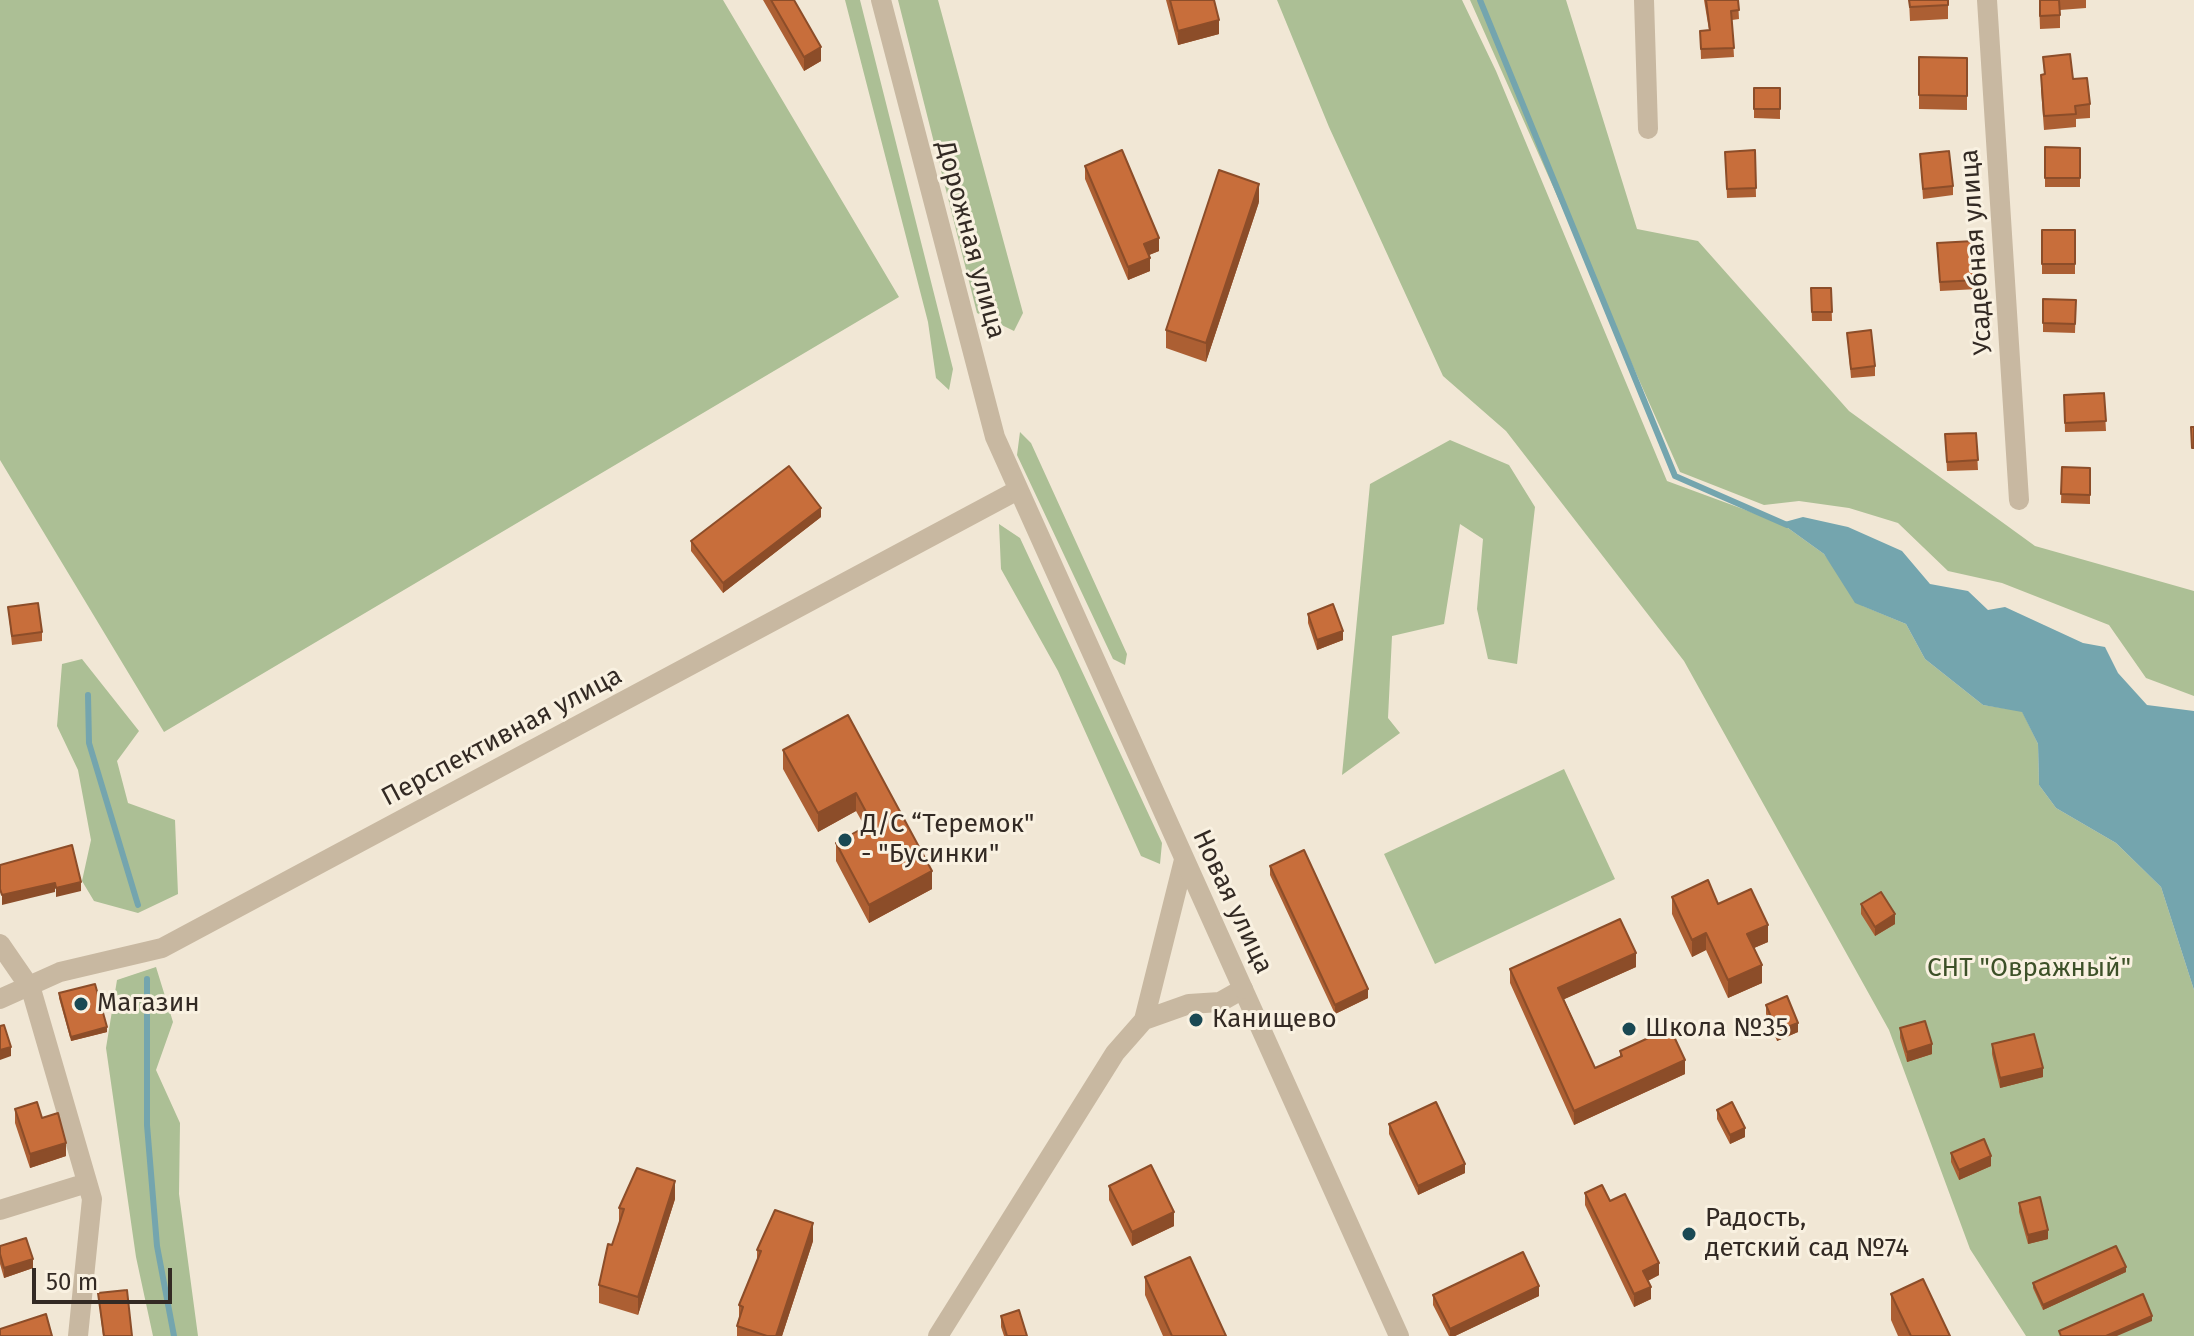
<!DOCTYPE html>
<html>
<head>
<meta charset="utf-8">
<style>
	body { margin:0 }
	#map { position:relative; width:2194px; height:1336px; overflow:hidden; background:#f1e7d5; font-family:"Fira Sans",sans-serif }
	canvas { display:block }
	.scale { position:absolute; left:32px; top:1268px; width:140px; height:36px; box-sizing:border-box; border:4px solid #332a24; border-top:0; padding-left:10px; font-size:24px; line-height:28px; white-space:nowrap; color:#332a24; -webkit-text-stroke:6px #f9f1e1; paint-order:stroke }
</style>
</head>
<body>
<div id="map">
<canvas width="2194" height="1336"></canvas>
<div class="scale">50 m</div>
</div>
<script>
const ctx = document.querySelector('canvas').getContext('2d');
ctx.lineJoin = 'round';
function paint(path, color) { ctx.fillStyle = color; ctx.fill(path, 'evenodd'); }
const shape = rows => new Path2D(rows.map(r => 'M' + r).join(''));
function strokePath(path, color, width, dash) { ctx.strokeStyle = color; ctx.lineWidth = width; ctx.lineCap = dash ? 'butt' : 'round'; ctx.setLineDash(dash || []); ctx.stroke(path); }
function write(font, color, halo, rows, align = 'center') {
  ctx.font = font + ' "Fira Sans",sans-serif'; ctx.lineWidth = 6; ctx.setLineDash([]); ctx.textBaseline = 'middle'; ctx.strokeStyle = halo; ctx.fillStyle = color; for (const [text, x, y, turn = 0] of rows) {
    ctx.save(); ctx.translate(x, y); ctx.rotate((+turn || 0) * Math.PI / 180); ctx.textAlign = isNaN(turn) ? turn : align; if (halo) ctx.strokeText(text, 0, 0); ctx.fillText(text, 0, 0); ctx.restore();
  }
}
paint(shape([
	[0,0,723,0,899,297,164,732,0,460],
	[845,0,860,0,953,369,949,390,936,378,928,322],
	[898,0,938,0,1023,313,1014,331,977,313],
	[1277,0,1462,0,1496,71,1667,481,1781,523,1824,554,1863,606,1906,624,1925,659,1983,705,2022,711,2038,744,2039,785,2056,808,2116,843,2161,887,2194,990,2194,1336,2026,1336,1970,1249,1889,1030,1684,661,1506,431,1443,376,1329,127],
	[1470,0,1566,0,1637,229,1698,241,1849,411,2035,546,2194,591,2194,696,2146,678,2109,625,2002,583,1948,571,1898,523,1849,508,1799,501,1764,505,1680,472],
	[1020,432,1031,443,1127,654,1125,665,1113,659,1017,455],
	[1450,440,1509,465,1535,507,1517,664,1488,659,1477,609,1483,539,1460,524,1444,624,1392,636,1388,718,1400,733,1342,775,1370,484],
	[999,524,1020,538,1162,843,1160,864,1141,856,1058,671,1001,569],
	[82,659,139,731,117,761,128,803,175,820,178,894,138,913,94,901,82,881,91,840,78,770,57,726,62,664],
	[1564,769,1615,879,1435,964,1384,854],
	[156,967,173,1022,156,1070,180,1123,179,1194,198,1336,153,1336,136,1257,106,1048,117,980]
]), '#acbf95');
paint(shape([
	[1803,517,1848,527,1902,551,1930,584,1968,591,1988,610,2005,607,2083,643,2105,647,2118,673,2147,705,2194,711,2194,990,2161,887,2116,843,2056,808,2039,785,2038,744,2022,712,1983,705,1925,659,1906,624,1855,603,1824,554,1781,523]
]), '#74a5ae');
strokePath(shape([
	[1480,0,1675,476,1787,525],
	[88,695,89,743,138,905],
	[147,979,147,1125,157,1246,174,1336]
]), '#74a5ae', 6);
strokePath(shape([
	[1644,0,1648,129],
	[1987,0,2019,500],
	[0,944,31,989,92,1199,78,1336],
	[0,999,60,972,162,948,1016,491],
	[1144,1020,1189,1004,1220,1002,1243,989,1399,1336],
	[0,1210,87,1183],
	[938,1336,1115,1053,1144,1020,1184,860]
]), '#c8b8a1', 20);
strokePath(shape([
	[881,0,995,437,1243,989]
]), '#c8b8a1', 20);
paint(shape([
	[763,0,794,0,821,61,804,71],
	[1166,0,1214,0,1219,34,1178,45],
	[1704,0,1738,0,1739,19,1732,20,1734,57,1701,59,1700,31,1709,30],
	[1909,0,1948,0,1948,19,1910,21],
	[2039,0,2086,0,2086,8,2060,10,2060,28,2040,29],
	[1919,57,1967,58,1967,110,1919,109],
	[2043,57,2073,79,2090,104,2090,118,2076,119,2076,127,2044,130,2041,89,2041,75,2044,74],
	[1754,88,1780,88,1780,119,1754,118],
	[2045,147,2080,148,2080,187,2045,187],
	[1755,150,1756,197,1727,198,1725,152],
	[1920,154,1953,186,1953,195,1923,199],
	[1085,166,1159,251,1149,255,1150,271,1128,280,1085,179],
	[1259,202,1206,362,1166,348,1166,330],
	[2042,230,2075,230,2075,274,2042,274],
	[1937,243,1978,280,1978,289,1940,291],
	[1811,288,1831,288,1832,321,1812,321],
	[2043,299,2076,300,2075,333,2043,332],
	[1847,333,1875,366,1875,376,1851,378],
	[2104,393,2106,431,2065,432,2064,395],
	[1976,433,1978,470,1947,471,1945,434],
	[2062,467,2090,468,2090,504,2061,503],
	[821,517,723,593,691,551,691,541],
	[8,607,42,632,42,641,12,645],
	[1308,614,1343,640,1317,650,1308,623],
	[848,715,932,889,869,923,836,861,836,843,865,827,856,811,818,832,783,769,783,750],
	[1270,866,1368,998,1335,1014,1270,875],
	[1672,897,1718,904,1768,942,1754,948,1762,983,1728,998,1706,950,1692,957,1672,914],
	[1861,904,1895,924,1875,936,1861,914],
	[1636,967,1564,999,1595,1068,1620,1057,1620,1051,1685,1074,1574,1125,1510,983,1510,969],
	[59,993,107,1032,71,1041,59,998],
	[1766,1005,1798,1032,1777,1041,1766,1014],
	[1900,1028,1932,1054,1907,1062,1900,1038],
	[1992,1044,2043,1077,2000,1088,1992,1054],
	[15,1109,42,1118,66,1156,30,1168,15,1123],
	[1717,1110,1745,1137,1730,1144,1717,1119],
	[1389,1124,1465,1173,1418,1195,1389,1134],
	[1951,1153,1991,1166,1959,1180,1951,1162],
	[1109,1186,1174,1226,1132,1246,1109,1200],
	[1585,1193,1610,1201,1659,1275,1648,1281,1651,1299,1634,1307,1585,1205],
	[675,1199,638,1315,599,1303,599,1285,619,1223,619,1208],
	[2019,1203,2048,1239,2028,1244,2019,1212],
	[813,1241,782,1336,737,1336,737,1326,739,1318,739,1305,757,1262,757,1250],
	[0,1246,33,1268,4,1278,0,1264],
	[2126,1272,2043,1310,2033,1288,2033,1283],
	[1145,1277,1226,1336,1163,1336,1145,1295],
	[98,1293,132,1336,103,1336],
	[1891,1294,1950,1336,1898,1336,1891,1320],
	[1433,1295,1539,1296,1455,1336,1449,1336,1433,1305],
	[1001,1316,1027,1336,1004,1336,1001,1327]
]), '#ac5f33');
paint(shape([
	[1219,20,1219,34,1178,45,1178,31],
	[821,47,821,61,804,71,804,57],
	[1259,184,1259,202,1206,362,1206,343],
	[1159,238,1159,251,1144,257,1144,244],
	[1150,258,1150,271,1128,280,1128,267],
	[821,508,821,517,723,593,723,583],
	[1343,631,1343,640,1317,650,1317,640],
	[856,793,856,811,818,832,818,813],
	[932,871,932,889,869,923,869,905],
	[81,882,81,891,56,897,56,888],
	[55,883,55,892,2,905,2,895],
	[1895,914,1895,924,1875,936,1875,927],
	[1768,925,1768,942,1747,951,1747,934],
	[1706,933,1706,950,1692,957,1692,940],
	[1636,953,1636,967,1558,1002,1558,988],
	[1762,965,1762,983,1728,998,1728,980],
	[1368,989,1368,998,1335,1014,1335,1005],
	[1798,1023,1798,1032,1777,1041,1777,1031],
	[107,1027,107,1032,71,1041,71,1037],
	[1932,1044,1932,1054,1907,1062,1907,1052],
	[11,1047,11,1056,0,1060,0,1050],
	[1685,1060,1685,1074,1574,1125,1574,1111],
	[2043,1068,2043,1077,2000,1088,2000,1078],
	[1745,1128,1745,1137,1730,1144,1730,1135],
	[66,1143,66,1156,30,1168,30,1154],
	[1991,1156,1991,1166,1959,1180,1959,1170],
	[1465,1164,1465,1173,1418,1195,1418,1186],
	[675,1181,675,1199,638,1315,638,1297],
	[1174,1212,1174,1226,1132,1246,1132,1232],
	[813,1223,813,1241,782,1336,776,1336],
	[2048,1230,2048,1239,2028,1244,2028,1235],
	[33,1259,33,1268,4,1278,4,1268],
	[1659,1263,1659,1275,1643,1283,1643,1271],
	[2126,1267,2126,1272,2043,1310,2043,1305],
	[1539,1286,1539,1296,1455,1336,1450,1336,1450,1329],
	[1651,1287,1651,1299,1634,1307,1634,1294],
	[2152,1316,2152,1321,2117,1336,2106,1336]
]), '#8c4d29');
const building = shape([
	[771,0,794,0,821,47,804,57,771,0],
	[1170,0,1214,0,1219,20,1178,31,1170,0],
	[1706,0,1738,0,1739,10,1731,11,1734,48,1701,49,1700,31,1710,30,1706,0],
	[1909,0,1948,0,1948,5,1910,7,1909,0],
	[2040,0,2059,0,2060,15,2040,16,2040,0],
	[2070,54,2073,79,2087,78,2090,104,2075,106,2076,114,2044,116,2041,75,2045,74,2043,57,2070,54],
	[1919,57,1967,58,1967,96,1919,95,1919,57],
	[1754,88,1780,88,1780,109,1754,109,1754,88],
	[2045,147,2080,148,2080,178,2045,178,2045,147],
	[1122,150,1159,238,1144,244,1150,258,1128,267,1085,166,1122,150],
	[1755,150,1756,188,1727,189,1725,152,1755,150],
	[1949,151,1953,186,1923,189,1920,154,1949,151],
	[1219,170,1259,184,1206,343,1166,330,1219,170],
	[2042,230,2075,230,2075,264,2042,264,2042,230],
	[1974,241,1978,280,1940,282,1937,243,1974,241],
	[1811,288,1831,288,1832,312,1812,312,1811,288],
	[2043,299,2076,300,2075,324,2043,323,2043,299],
	[1871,330,1875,366,1851,369,1847,333,1871,330],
	[2104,393,2106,421,2065,423,2064,395,2104,393],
	[2191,427,2194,427,2194,448,2192,448,2191,427],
	[1976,433,1978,460,1947,462,1945,434,1976,433],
	[789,466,821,508,723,583,691,541,789,466],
	[2062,467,2090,468,2090,495,2061,494,2062,467],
	[38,603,42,632,12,636,8,607,38,603],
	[1333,604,1343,631,1317,640,1308,614,1333,604],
	[848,715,932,871,869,905,836,843,872,823,856,793,818,813,783,750,848,715],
	[72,845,81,882,56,888,55,883,2,895,0,889,0,865,72,845],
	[1304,850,1368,989,1335,1005,1270,866,1304,850],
	[1708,880,1718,904,1751,889,1768,925,1747,934,1762,965,1728,980,1706,933,1692,940,1672,897,1708,880],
	[1881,892,1895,914,1875,927,1861,904,1881,892],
	[1620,919,1636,953,1558,988,1595,1068,1622,1056,1620,1051,1670,1028,1685,1060,1574,1111,1510,969,1620,919],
	[95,984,107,1027,71,1037,59,993,95,984],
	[1787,996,1798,1023,1777,1031,1766,1005,1787,996],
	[1925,1021,1932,1044,1907,1052,1900,1028,1925,1021],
	[4,1025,11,1047,0,1050,0,1026,4,1025],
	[2034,1034,2043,1068,2000,1078,1992,1044,2034,1034],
	[37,1102,42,1118,58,1113,66,1143,30,1154,15,1109,37,1102],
	[1436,1102,1465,1164,1418,1186,1389,1124,1436,1102],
	[1732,1102,1745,1128,1730,1135,1717,1110,1732,1102],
	[1984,1139,1991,1156,1959,1170,1951,1153,1984,1139],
	[1151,1165,1174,1212,1132,1232,1109,1186,1151,1165],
	[637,1168,675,1181,638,1297,599,1285,608,1244,612,1245,624,1209,619,1208,637,1168],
	[1602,1185,1610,1201,1625,1194,1659,1263,1643,1271,1651,1287,1634,1294,1585,1193,1602,1185],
	[2040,1197,2048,1230,2028,1235,2019,1203,2040,1197],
	[775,1210,813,1223,776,1336,767,1336,737,1326,743,1307,739,1305,761,1251,757,1250,775,1210],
	[26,1238,33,1259,4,1268,0,1254,0,1246,26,1238],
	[2116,1246,2126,1267,2043,1305,2033,1283,2116,1246],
	[1523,1252,1539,1286,1450,1329,1433,1295,1523,1252],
	[1190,1257,1226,1336,1172,1336,1145,1277,1190,1257],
	[1923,1279,1950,1336,1911,1336,1891,1294,1923,1279],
	[127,1290,132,1336,104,1336,98,1293,127,1290],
	[2143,1294,2152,1316,2106,1336,2061,1336,2059,1331,2143,1294],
	[1019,1310,1027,1336,1007,1336,1001,1316,1019,1310],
	[46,1314,52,1336,0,1336,0,1329,46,1314]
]);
paint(building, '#c86e3b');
strokePath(building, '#8c4d29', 2);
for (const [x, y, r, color] of [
	[845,840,8,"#1a4954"],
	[81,1004,8,"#1a4954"],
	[1196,1020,8,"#1a4954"],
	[1629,1029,8,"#1a4954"],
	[1689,1234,8,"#1a4954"]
]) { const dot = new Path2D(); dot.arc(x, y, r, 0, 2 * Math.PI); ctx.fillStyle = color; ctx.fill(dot); strokePath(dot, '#f9f1e1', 3); }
write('26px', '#332a24', '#f9f1e1', [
	["Дорожная улица",970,240,75],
	["Усадебная улица",1977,252,-94],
	["Перспективная улица",502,737,-28],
	["Новая улица",1232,902,65]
]);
write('26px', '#332a24', '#f9f1e1', [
	["Д/С “Теремок\"",861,825],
	["- \"Бусинки\"",861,855],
	["Магазин",97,1004],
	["Канищево",1212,1020],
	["Школа №35",1645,1029],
	["Радость,",1705,1219],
	["детский сад №74",1705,1249]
], 'left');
write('26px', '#3d5128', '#f9f1e1', [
	["СНТ \"Овражный\"",2029,969]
]);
</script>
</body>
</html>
